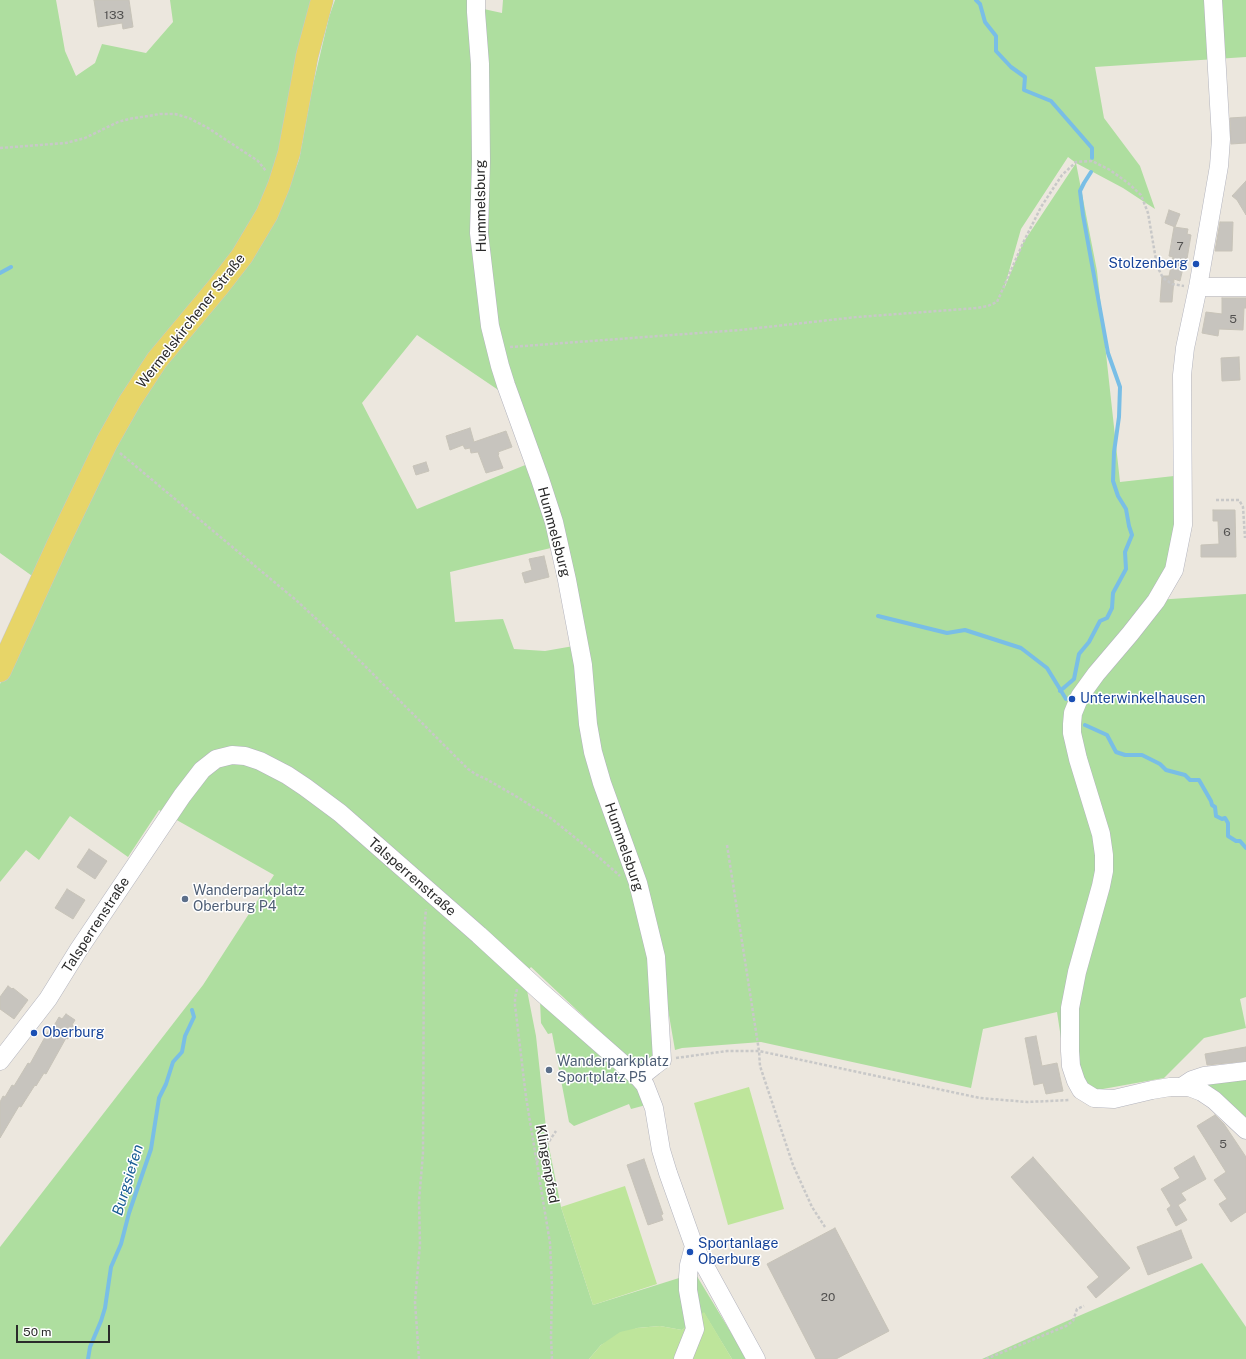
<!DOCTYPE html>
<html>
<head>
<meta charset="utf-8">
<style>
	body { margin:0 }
	#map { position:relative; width:1246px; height:1359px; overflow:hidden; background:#ece7de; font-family:"Public Sans",sans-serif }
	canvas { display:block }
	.scale { position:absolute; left:16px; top:1325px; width:94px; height:18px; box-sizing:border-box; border:2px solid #2b2b2b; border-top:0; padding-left:5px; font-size:12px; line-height:14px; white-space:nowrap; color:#2b2b2b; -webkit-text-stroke:3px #fff; paint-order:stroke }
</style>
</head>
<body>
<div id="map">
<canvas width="1246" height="1359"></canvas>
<div class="scale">50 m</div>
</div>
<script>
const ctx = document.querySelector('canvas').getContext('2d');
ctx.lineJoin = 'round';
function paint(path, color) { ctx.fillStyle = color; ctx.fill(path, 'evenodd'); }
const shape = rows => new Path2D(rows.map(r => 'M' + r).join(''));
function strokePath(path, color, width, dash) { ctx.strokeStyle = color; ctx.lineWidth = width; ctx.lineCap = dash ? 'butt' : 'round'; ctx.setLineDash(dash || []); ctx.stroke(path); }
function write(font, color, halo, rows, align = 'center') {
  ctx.font = font + ' "Public Sans",sans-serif'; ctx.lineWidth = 3; ctx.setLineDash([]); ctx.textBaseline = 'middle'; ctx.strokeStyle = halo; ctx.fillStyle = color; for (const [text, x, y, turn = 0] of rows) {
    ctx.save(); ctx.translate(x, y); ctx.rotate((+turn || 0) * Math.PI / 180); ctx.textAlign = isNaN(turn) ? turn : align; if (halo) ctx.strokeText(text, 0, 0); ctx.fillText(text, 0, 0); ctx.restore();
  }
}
paint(shape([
	[0,0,56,0,65,51,76,76,95,63,102,44,146,53,173,22,170,0,314,0,284,143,262,213,152,357,35,578,0,553],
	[335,0,473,0,479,8,502,13,503,0,1246,0,1246,57,1095,67,1104,118,1140,166,1155,209,1123,188,1076,163,1097,271,1120,482,1183,475,1183,525,1156,600,1246,594,1246,997,1240,999,1246,1028,1204,1038,1164,1078,1075,1094,1064,1058,1057,1012,983,1029,971,1088,761,1042,682,1048,675,1050,655,934,636,894,645,939,655,1020,655,1062,641,1070,531,967,524,975,536,1036,547,1137,561,1207,593,1305,695,1273,747,1359,732,1359,704,1313,682,1330,660,1326,637,1328,601,1345,589,1359,0,1359,0,1247,203,985,274,875,159,810,128,857,70,816,39,860,26,850,0,882,0,684,35,608,141,397,275,220,299,160,312,89,329,17],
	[1068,157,1076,163,1023,243,1004,289,1021,229],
	[417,335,519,404,540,459,417,509,362,403],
	[555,547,585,644,545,651,514,649,503,619,455,622,450,572],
	[540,1001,635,1083,646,1105,631,1109,629,1104,574,1126,569,1122,552,1033,548,1034,541,1023],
	[1246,1074,1246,1123,1193,1082],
	[1202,1263,1246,1327,1246,1359,982,1359,1067,1321]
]), '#aede9f');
paint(shape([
	[749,1087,784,1209,728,1225,694,1103],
	[625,1186,657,1284,593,1305,561,1207],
	[704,1312,732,1359,589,1359,601,1345,620,1332,637,1328,660,1326,682,1330]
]), '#bee59b');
strokePath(shape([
	[976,0,980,4,985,22,996,36,996,51,1011,67,1025,77,1024,90,1051,101,1092,148,1092,158],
	[0,273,11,267],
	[878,616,947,633,965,630,1021,648,1047,668,1066,699],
	[1060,691,1074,679,1079,654,1089,642,1100,621,1107,618,1112,608,1113,593,1126,569,1125,552,1132,535,1129,526,1126,509,1118,496,1113,481,1114,452,1119,417,1120,387,1108,353,1083,215,1080,191,1084,183,1091,172],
	[1085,725,1107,735,1116,752,1125,755,1142,755,1160,764,1166,770,1185,775,1190,780,1199,780,1211,801,1212,805,1215,807,1216,816,1222,819,1225,818,1228,823,1228,836,1236,841,1240,841,1246,848],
	[88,1359,90,1347,101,1321,105,1308,111,1267,121,1244,129,1213,151,1149,159,1098,166,1084,173,1062,182,1052,185,1036,194,1017,192,1010]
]), '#79bee6', 4);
const building = shape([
	[94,0,129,0,133,27,123,29,122,23,98,27,94,0],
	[1246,117,1246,143,1231,144,1230,118,1246,117],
	[1246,181,1246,215,1237,200,1232,196,1246,181],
	[1169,210,1180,214,1175,227,1165,223,1169,210],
	[1220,222,1233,222,1232,251,1215,251,1220,222],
	[1174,227,1188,229,1187,234,1191,235,1187,259,1185,259,1180,281,1174,279,1172,302,1160,302,1162,276,1169,276,1173,257,1169,256,1174,227],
	[1222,298,1246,298,1246,308,1244,308,1243,330,1219,329,1218,336,1202,333,1206,312,1222,314,1222,298],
	[1239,357,1240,380,1222,381,1221,358,1239,357],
	[470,428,474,442,506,431,512,447,498,452,499,454,498,455,503,468,486,473,478,452,471,453,470,448,465,449,463,445,450,450,446,436,470,428],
	[426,462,429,471,416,475,413,466,426,462],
	[1213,510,1235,510,1236,557,1201,557,1201,545,1219,544,1218,521,1213,521,1213,510],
	[544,556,549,577,525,583,522,573,532,570,529,559,544,556],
	[89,849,107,861,95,879,77,867,89,849],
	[67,889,85,900,73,919,55,908,67,889],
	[8,986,12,989,13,988,28,1000,14,1019,0,1009,0,997,8,986],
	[66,1014,75,1020,72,1025,75,1027,68,1039,66,1038,46,1074,44,1073,36,1086,35,1085,21,1107,19,1106,0,1138,0,1102,3,1096,5,1097,12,1085,14,1086,28,1063,30,1064,50,1028,52,1029,59,1017,62,1019,66,1014],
	[1036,1036,1042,1066,1057,1063,1063,1091,1046,1094,1043,1083,1034,1085,1025,1038,1036,1036],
	[1246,1047,1246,1061,1207,1065,1205,1054,1246,1047],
	[1215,1115,1224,1124,1246,1157,1246,1212,1231,1222,1219,1204,1227,1199,1214,1180,1226,1172,1197,1126,1215,1115],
	[1194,1156,1206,1179,1181,1193,1186,1200,1178,1205,1187,1220,1176,1226,1167,1209,1171,1206,1161,1189,1180,1178,1174,1168,1194,1156],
	[1033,1157,1130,1268,1096,1298,1087,1287,1099,1277,1011,1177,1033,1157],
	[644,1159,663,1214,661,1215,663,1220,648,1225,627,1165,644,1159],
	[835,1228,889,1331,836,1359,816,1359,767,1264,835,1228],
	[1181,1230,1192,1258,1148,1275,1137,1247,1181,1230]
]);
paint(building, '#c7c4be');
strokePath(building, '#c7c3b8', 1);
const minor = shape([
	[476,0,476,12,480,64,481,161,479,233,490,326,500,366,506,385,540,479,554,522,567,580,583,665,588,724,593,752,602,783,638,883,656,957,662,1060,654,1066,639,1078],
	[1213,0,1221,139,1219,166,1198,287,1185,348,1182,375,1183,525,1174,570,1156,601,1130,634,1096,674,1080,696,1073,713,1072,724,1072,733,1078,759,1101,834,1104,855,1104,871,1101,886,1077,972,1070,1008,1070,1051,1071,1066,1076,1081,1081,1090,1094,1098,1114,1099,1152,1090,1170,1087,1189,1087,1202,1092,1214,1100,1246,1130],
	[1198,287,1246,287],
	[0,1061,48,999,79,949,182,796,202,770,216,759,232,755,245,756,260,761,287,775,305,787,340,813,479,935,540,991,639,1078,645,1085,654,1108,661,1150,668,1173,694,1246,756,1359],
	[1183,1086,1192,1080,1204,1076,1246,1071],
	[683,1359,695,1329,688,1290,688,1277,689,1265,694,1246]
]);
const major = shape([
	[0,671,58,544,107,442,130,401,157,360,218,287,242,256,267,214,279,185,289,153,307,56,322,0]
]);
strokePath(minor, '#b2b3bd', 19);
strokePath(major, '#c8c8c8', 23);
strokePath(shape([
	[0,148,66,143,85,138,118,122,129,119,160,114,175,114,189,118,208,128,258,161,266,171],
	[510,347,740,330,857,317,977,308,988,306,997,302,1023,243,1041,207,1062,175,1076,162,1092,161,1110,170,1128,183,1141,195,1148,213,1157,266,1163,278,1172,284,1184,286],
	[120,453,297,601,337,638,468,769,477,775,486,779,514,795,552,819,594,853,620,876],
	[1216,500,1239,500,1243,507,1245,538],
	[727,845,759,1051,760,1066,793,1165,812,1207,825,1227],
	[517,989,515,998,515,1005,526,1097,550,1243,552,1287,551,1338,552,1359],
	[676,1058,727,1051,759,1051,980,1098,1027,1102,1070,1100],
	[537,1163,540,1155,556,1131],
	[419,1359,415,1302,420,1244,419,1201,423,1153,424,931,426,909],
	[986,1359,1066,1326,1073,1321,1077,1309,1084,1306]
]), '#c8c8c8', 2.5, [3, 2]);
strokePath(minor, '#fff', 18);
strokePath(major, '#e7d568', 22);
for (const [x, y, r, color] of [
	[1196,264,4,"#1a4fb4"],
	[1072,699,4,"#1a4fb4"],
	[185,899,4,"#5c6f8a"],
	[34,1033,4,"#1a4fb4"],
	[549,1070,4,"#5c6f8a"],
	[690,1252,4,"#1a4fb4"]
]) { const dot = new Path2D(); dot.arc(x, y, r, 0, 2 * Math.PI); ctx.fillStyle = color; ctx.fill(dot); strokePath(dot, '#fff', 1.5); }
write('12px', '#525150', null, [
	["133",114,15],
	["7",1180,246],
	["5",1233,319],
	["6",1227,532],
	["5",1223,1144],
	["20",828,1297]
]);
write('14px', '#2b2b2b', '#fff', [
	["Hummelsburg",481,206,-91],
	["Wermelskirchener Straße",191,321,-52],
	["Hummelsburg",554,532,75],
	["Hummelsburg",624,847,71],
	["Talsperrenstraße",412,877,41],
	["Talsperrenstraße",96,925,-57],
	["Klingenpfad",547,1164,80]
]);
write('14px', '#164399', '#fff', [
	["Stolzenberg",1188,264,"right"],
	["Unterwinkelhausen",1080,699],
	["Oberburg",42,1033],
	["Sportanlage",698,1244],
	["Oberburg",698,1260]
], 'left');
write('14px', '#4e5e75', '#fff', [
	["Wanderparkplatz",193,891],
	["Oberburg P4",193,907],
	["Wanderparkplatz",557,1062],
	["Sportplatz P5",557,1078]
], 'left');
write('italic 15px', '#175c93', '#fff', [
	["Burgsiefen",128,1180,-73]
]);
</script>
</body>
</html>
